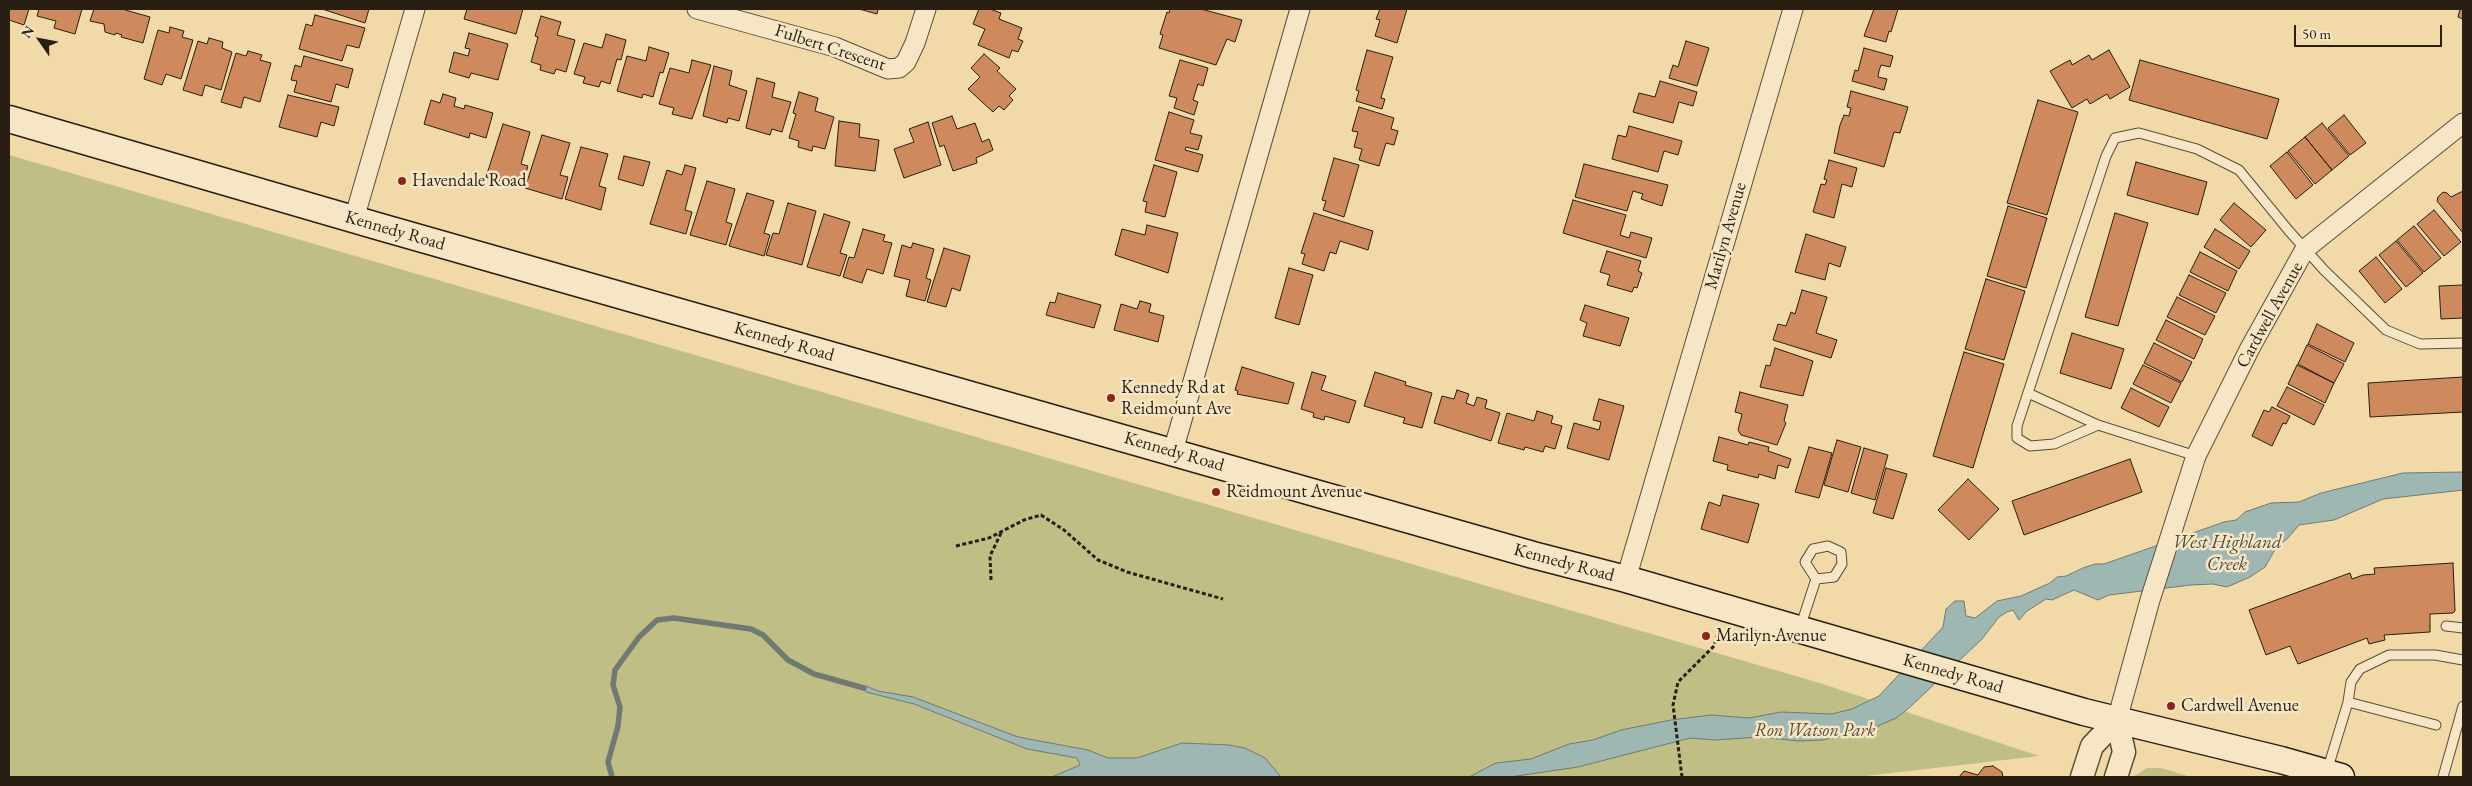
<!DOCTYPE html>
<html>
<head>
<meta charset="utf-8">
<style>
	body { margin:0 }
	#map { position:relative; width:2472px; height:786px; overflow:hidden; background:#f1d9a8; font-family:"EB Garamond",serif }
	canvas { display:block }
	.frame { position:absolute; inset:0; border:10px solid #281e12; pointer-events:none }
	.north { position:absolute; left:15px; top:15px; width:50px; height:50px; -webkit-text-stroke:4px #f6e6c6; paint-order:stroke; rotate:303deg; font-size:14px; font-weight:700; line-height:20px; text-align:center; color:#281e12 }
	.north::after { content:''; display:block; margin:auto; width:18px; height:22px; background:#281e12; clip-path:polygon(50% 0,100% 100%,50% 72%,0 100%) }
	.scale { position:absolute; left:2294px; top:25px; width:148px; height:22px; box-sizing:border-box; border:2px solid #281e12; border-top:0; padding-left:6px; font-size:15px; line-height:18px; white-space:nowrap; color:#281e12; -webkit-text-stroke:4px #f6e6c6; paint-order:stroke }
</style>
</head>
<body>
<div id="map">
<canvas width="2472" height="786"></canvas>
<div class="frame"></div>
<div class="north">N</div>
<div class="scale">50 m</div>
</div>
<script>
const ctx = document.querySelector('canvas').getContext('2d');
ctx.lineJoin = 'round';
function paint(path, color) { ctx.fillStyle = color; ctx.fill(path, 'evenodd'); }
const shape = rows => new Path2D(rows.map(r => 'M' + r).join(''));
function strokePath(path, color, width, dash) { ctx.strokeStyle = color; ctx.lineWidth = width; ctx.lineCap = dash ? 'butt' : 'round'; ctx.setLineDash(dash || []); ctx.stroke(path); }
function write(font, color, halo, rows, align = 'center') {
  ctx.font = font + ' "EB Garamond",serif'; ctx.lineWidth = 5; ctx.setLineDash([]); ctx.textBaseline = 'middle'; ctx.strokeStyle = halo; ctx.fillStyle = color; for (const [text, x, y, turn = 0] of rows) {
    ctx.save(); ctx.translate(x, y); ctx.rotate((+turn || 0) * Math.PI / 180); ctx.textAlign = isNaN(turn) ? turn : align; if (halo) ctx.strokeText(text, 0, 0); ctx.fillText(text, 0, 0); ctx.restore();
  }
}
paint(shape([
	[9,155,1823,684,2039,756,1857,777,9,777],
	[2147,768,2161,768,2191,777,2133,777]
]), '#bebe85');
const water = shape([
	[2463,472,2463,490,2383,499,2334,520,2299,525,2287,539,2277,546,2265,567,2250,577,2227,587,2213,584,2191,585,2109,595,2098,600,2074,590,2052,600,2046,599,2027,611,2019,620,2013,610,2007,612,1999,617,1982,639,1909,708,1896,718,1871,729,1823,740,1799,741,1760,737,1715,740,1690,738,1578,767,1510,777,1469,777,1496,763,1531,759,1569,744,1593,740,1621,730,1671,720,1711,715,1749,718,1781,712,1832,714,1852,709,1879,696,1943,627,1946,609,1955,601,1964,601,1966,616,1975,618,1997,601,2021,596,2050,583,2057,577,2066,576,2083,568,2095,564,2104,564,2224,522,2236,520,2245,512,2271,503,2299,502,2321,493,2403,473,2463,472],
	[866,686,878,691,913,697,1018,737,1088,750,1108,758,1137,758,1182,743,1229,745,1245,748,1265,758,1281,777,1052,777,1080,765,1077,758,1027,749,914,704,866,692,864,688,866,686]
]);
paint(water, '#9fb7b3');
strokePath(water, '#6f7a73', 1);
strokePath(shape([
	[612,777,608,762,618,726,620,707,613,685,615,670,639,637,657,620,674,618,751,629,763,635,788,660,814,674,864,688]
]), '#6f7a73', 5.5);
const building = shape([
	[9,9,29,9,24,25,9,20,9,9],
	[39,9,82,9,75,34,54,28,56,21,37,16,39,9],
	[94,9,122,9,150,17,143,43,121,37,122,35,116,33,115,35,105,32,104,24,90,21,94,9],
	[322,9,369,9,365,23,322,9],
	[467,9,523,9,516,34,464,19,467,9],
	[859,9,878,9,877,14,859,9],
	[979,9,990,9,1001,13,999,19,1022,28,1018,39,1023,41,1018,52,1012,50,1009,58,978,45,985,29,973,24,979,9],
	[1170,9,1201,9,1242,20,1235,42,1227,39,1216,65,1159,48,1163,35,1160,34,1167,12,1169,13,1170,9],
	[1380,9,1407,9,1397,43,1375,36,1380,20,1376,19,1380,9],
	[1874,9,1898,9,1891,32,1889,31,1886,42,1864,36,1874,9],
	[2460,9,2463,9,2463,19,2458,17,2460,9],
	[315,15,365,28,359,48,347,45,342,61,299,49,306,24,312,26,315,15],
	[541,16,561,22,557,35,575,40,566,72,556,69,554,74,540,70,541,65,531,62,538,37,535,36,541,16],
	[170,27,184,31,182,37,193,40,181,79,166,74,162,85,144,79,158,30,169,33,170,27],
	[469,33,508,44,498,80,471,73,469,78,449,72,454,52,468,56,470,49,465,48,469,33],
	[606,34,626,40,621,60,617,59,610,84,601,81,599,87,583,83,585,77,574,74,584,43,602,48,606,34],
	[209,38,223,42,222,48,232,52,221,90,205,85,202,96,183,90,198,41,207,44,209,38],
	[1686,41,1709,48,1697,86,1669,78,1673,65,1678,67,1686,41],
	[649,47,669,53,663,73,660,72,653,97,643,94,642,98,617,91,627,56,646,61,649,47],
	[1864,48,1893,56,1890,67,1881,65,1879,71,1878,77,1887,79,1884,90,1852,81,1855,70,1858,71,1864,48],
	[1367,50,1393,57,1381,98,1385,99,1382,109,1356,101,1359,91,1356,90,1367,50],
	[2109,50,2130,87,2110,99,2107,94,2090,104,2087,99,2072,108,2050,71,2070,60,2072,65,2089,55,2092,60,2109,50],
	[248,51,262,55,260,60,271,63,260,102,244,97,241,108,221,102,236,53,246,56,248,51],
	[984,54,1000,68,997,71,1016,89,1009,96,1013,100,1004,110,999,106,993,112,968,89,980,77,971,68,984,54],
	[304,56,353,69,348,88,336,84,331,102,294,92,297,81,291,80,295,65,301,67,304,56],
	[692,60,711,65,692,119,672,114,674,108,659,104,670,68,689,73,692,60],
	[1180,60,1208,68,1203,86,1198,84,1193,100,1198,102,1194,115,1174,108,1177,98,1169,96,1180,60],
	[2140,60,2279,99,2267,139,2129,100,2140,60],
	[714,66,732,71,729,85,747,91,739,121,728,118,727,123,703,116,714,66],
	[757,78,775,83,772,97,791,102,782,132,772,129,770,135,746,128,757,78],
	[1660,81,1697,92,1693,106,1679,102,1673,123,1633,112,1639,93,1655,97,1660,81],
	[1851,91,1908,107,1900,133,1894,132,1884,167,1834,153,1840,125,1844,115,1849,116,1851,108,1847,107,1851,91],
	[799,92,818,98,815,111,834,117,825,149,813,146,812,151,798,147,799,141,789,138,796,114,793,113,799,92],
	[443,94,456,98,454,106,464,109,465,105,493,113,486,138,470,133,469,138,424,124,431,100,440,103,443,94],
	[288,95,339,107,334,126,321,122,317,137,279,127,288,95],
	[2038,100,2078,112,2047,215,2007,203,2038,100],
	[1359,107,1394,118,1391,129,1398,131,1394,145,1386,143,1379,166,1359,160,1362,149,1354,147,1358,132,1352,131,1359,107],
	[1169,112,1194,120,1190,133,1202,136,1198,150,1186,147,1185,150,1203,155,1198,172,1155,160,1169,112],
	[2344,115,2366,143,2350,155,2328,128,2344,115],
	[952,116,957,129,975,123,982,142,989,139,993,150,976,158,977,163,953,171,944,145,940,147,932,123,952,116],
	[839,121,860,124,859,137,879,140,875,171,835,166,839,121],
	[928,122,941,165,904,178,894,149,914,142,909,129,928,122],
	[2322,123,2349,156,2332,170,2305,137,2322,123],
	[503,124,530,132,521,164,528,166,522,187,486,177,503,124],
	[1629,126,1682,141,1678,155,1664,151,1658,172,1612,159,1618,135,1626,137,1629,126],
	[542,135,570,143,560,175,568,177,562,199,525,188,542,135],
	[2305,137,2332,170,2315,184,2288,151,2305,137],
	[581,147,608,154,599,186,606,188,601,210,565,199,581,147],
	[2287,152,2313,185,2296,199,2270,166,2287,152],
	[624,156,650,162,643,186,618,179,624,156],
	[1334,158,1359,165,1344,217,1323,210,1326,201,1322,200,1334,158],
	[1829,160,1857,168,1852,187,1842,184,1834,218,1813,212,1821,184,1825,185,1827,180,1824,179,1829,160],
	[2136,162,2207,182,2198,215,2127,195,2136,162],
	[1584,164,1668,185,1662,206,1641,199,1643,194,1633,191,1627,211,1575,197,1584,164],
	[685,165,696,168,685,210,692,212,686,234,650,224,667,170,682,175,685,165],
	[1154,165,1177,172,1165,217,1145,212,1147,202,1143,201,1154,165],
	[707,181,735,189,726,222,732,224,726,245,690,235,707,181],
	[2463,191,2463,233,2437,201,2438,197,2443,192,2447,193,2451,197,2463,191],
	[747,193,774,201,764,233,770,235,764,256,729,246,747,193],
	[1573,200,1626,215,1620,235,1629,238,1631,232,1652,238,1646,258,1563,233,1573,200],
	[788,203,816,211,802,265,766,255,773,233,779,234,788,203],
	[2234,203,2266,230,2251,247,2220,220,2234,203],
	[2008,206,2047,218,2026,288,1987,276,2008,206],
	[2434,210,2461,242,2444,256,2417,224,2434,210],
	[1314,213,1373,231,1368,250,1340,241,1336,254,1330,252,1324,271,1302,264,1305,254,1301,253,1314,213],
	[2115,213,2148,223,2118,326,2085,317,2115,213],
	[824,214,850,222,840,253,847,255,840,276,807,267,824,214],
	[1147,225,1178,233,1168,273,1115,255,1122,229,1145,235,1147,225],
	[2414,226,2441,258,2424,272,2397,240,2414,226],
	[863,229,885,235,883,241,892,243,883,274,867,269,862,283,843,277,849,257,854,258,863,229],
	[2215,229,2250,251,2239,269,2204,247,2215,229],
	[1806,234,1846,247,1840,267,1829,263,1825,280,1795,272,1806,234],
	[2396,241,2423,273,2406,287,2379,255,2396,241],
	[913,243,934,249,926,278,931,280,925,301,906,296,910,280,894,276,902,245,911,248,913,243],
	[944,248,970,256,960,291,952,288,946,307,927,302,944,248],
	[1607,251,1641,261,1638,271,1642,273,1637,288,1634,287,1632,292,1607,285,1610,275,1600,272,1607,251],
	[2200,252,2237,271,2228,291,2190,272,2200,252],
	[2376,257,2402,289,2385,303,2359,271,2376,257],
	[1289,268,1313,275,1299,325,1275,318,1289,268],
	[2189,275,2226,293,2216,313,2179,295,2189,275],
	[1986,279,2025,291,2004,360,1965,349,1986,279],
	[2463,285,2463,318,2441,319,2439,286,2463,285],
	[1802,290,1827,297,1816,333,1837,340,1831,358,1773,340,1778,324,1786,326,1791,312,1795,314,1802,290],
	[1058,293,1101,305,1094,328,1046,315,1050,302,1055,303,1058,293],
	[2177,297,2215,316,2205,335,2167,317,2177,297],
	[1140,301,1151,304,1149,312,1164,316,1158,342,1114,330,1121,304,1137,309,1140,301],
	[1585,305,1629,318,1620,346,1583,336,1587,323,1580,320,1585,305],
	[2166,320,2203,339,2194,359,2156,340,2166,320],
	[2317,324,2354,343,2345,362,2308,344,2317,324],
	[2072,333,2124,349,2111,389,2060,373,2072,333],
	[2154,343,2192,362,2182,382,2144,363,2154,343],
	[2307,345,2344,364,2334,383,2298,364,2307,345],
	[1775,348,1813,361,1803,396,1760,387,1766,365,1770,366,1775,348],
	[1964,352,2004,364,1973,468,1933,456,1964,352],
	[2143,365,2181,383,2171,403,2133,384,2143,365],
	[2297,365,2334,383,2325,403,2288,384,2297,365],
	[1242,367,1294,383,1288,404,1237,394,1238,391,1235,390,1242,367],
	[1312,372,1326,376,1321,390,1356,401,1349,423,1325,416,1324,420,1313,417,1314,413,1301,409,1312,372],
	[1375,372,1406,382,1405,385,1432,393,1422,428,1403,423,1405,418,1364,406,1375,372],
	[2463,377,2463,412,2370,417,2368,383,2463,377],
	[2287,387,2324,405,2314,425,2277,406,2287,387],
	[2131,388,2169,407,2159,427,2121,408,2131,388],
	[1457,390,1469,394,1466,403,1474,406,1477,397,1487,400,1485,408,1500,413,1491,441,1434,423,1442,396,1454,399,1457,390],
	[1740,392,1788,405,1784,421,1786,423,1777,445,1741,435,1738,430,1742,414,1735,412,1740,392],
	[1599,399,1624,406,1609,460,1567,448,1574,423,1599,430,1601,422,1593,420,1599,399],
	[2272,407,2290,416,2286,424,2283,423,2272,446,2252,436,2264,410,2269,412,2272,407],
	[1537,411,1553,416,1551,423,1562,426,1555,449,1545,446,1543,452,1525,447,1524,450,1498,443,1507,413,1534,421,1537,411],
	[1719,437,1748,445,1749,442,1769,447,1768,451,1791,459,1788,468,1778,465,1775,479,1759,474,1758,478,1727,470,1728,465,1713,461,1719,437],
	[1837,440,1861,447,1848,492,1824,485,1837,440],
	[1809,447,1832,453,1819,498,1795,492,1809,447],
	[1864,448,1888,455,1875,500,1851,493,1864,448],
	[2130,459,2142,492,2024,535,2012,501,2130,459],
	[1886,468,1907,474,1893,519,1873,513,1886,468],
	[1968,479,1999,509,1969,540,1938,510,1968,479],
	[1723,495,1759,504,1748,543,1701,529,1709,502,1720,506,1723,495],
	[2453,563,2455,611,2453,613,2430,614,2430,632,2384,635,2385,640,2369,644,2367,638,2298,664,2290,646,2266,655,2249,610,2350,573,2352,579,2363,575,2375,574,2374,568,2453,563],
	[1993,766,2002,772,2003,777,1959,777,1964,771,1978,775,1984,767,1993,766]
]);
paint(building, '#ce8a5c');
strokePath(building, '#281e12', 1);
const service = shape([
	[2028,393,2098,425,2196,456],
	[2098,425,2054,444,2030,446,2017,438,2017,426,2106,156,2115,138,2139,133,2197,149,2239,170,2289,231,2324,270,2386,330,2420,344,2463,343],
	[2446,626,2463,628],
	[1800,628,1816,579,1834,577,1842,564,1841,552,1828,546,1813,549,1805,562,1816,579],
	[2348,702,2436,725],
	[2327,771,2348,702,2351,682,2360,669,2389,655,2435,655,2463,660],
	[2443,777,2463,706]
]);
const minor = shape([
	[697,9,835,47,888,69,899,68,906,62,915,43,926,9],
	[354,219,415,9],
	[1173,451,1300,9],
	[1626,579,1793,9],
	[2117,720,2150,600,2196,456,2250,348,2305,249,2463,123]
]);
const tertiary = shape([
	[2082,777,2092,746,2117,720],
	[2116,777,2124,752,2117,720]
]);
const secondary = shape([
	[9,119,377,226,1533,555,1626,579,2084,712,2281,760,2341,777]
]);
strokePath(service, '#5a4d38', 11);
strokePath(minor, '#5a4d38', 21);
strokePath(tertiary, '#5a4d38', 25);
strokePath(secondary, '#281e12', 29);
strokePath(shape([
	[956,546,989,538,1024,520,1041,515,1064,530,1098,560,1127,572,1223,599],
	[991,580,990,556,1001,533],
	[1682,777,1673,705,1678,682,1714,646,1719,630]
]), '#281e12', 3, [4, 2.5]);
strokePath(service, '#f6e6c6', 9);
strokePath(minor, '#f6e6c6', 19);
strokePath(tertiary, '#f6e6c6', 22);
strokePath(secondary, '#f6e6c6', 26);
for (const [x, y, r, color] of [
	[402,181,5,"#8f2418"],
	[1111,398,5,"#8f2418"],
	[1216,492,5,"#8f2418"],
	[1706,636,5,"#8f2418"],
	[2171,706,5,"#8f2418"]
]) { const dot = new Path2D(); dot.arc(x, y, r, 0, 2 * Math.PI); ctx.fillStyle = color; ctx.fill(dot); strokePath(dot, '#f6e6c6', 2); }
write('18px', '#281e12', '#f6e6c6', [
	["Fulbert Crescent",830,48,18],
	["Kennedy Road",395,231,16],
	["Marilyn Avenue",1726,236,-74],
	["Cardwell Avenue",2270,315,-61],
	["Kennedy Road",784,342,16],
	["Kennedy Road",1174,452,16],
	["Kennedy Road",1564,563,15],
	["Kennedy Road",1953,674,16]
]);
write('18px', '#281e12', '#f6e6c6', [
	["Havendale Road",412,181],
	["Kennedy Rd at",1121,388],
	["Reidmount Ave",1121,409],
	["Reidmount Avenue",1226,492],
	["Marilyn Avenue",1716,636],
	["Cardwell Avenue",2181,706]
], 'left');
write('italic 18px', '#554e34', '#f6e6c6', [
	["Ron Watson Park",1815,731]
]);
write('italic 19px', '#4c4c42', '#f6e6c6', [
	["West Highland",2227,543],
	["Creek",2227,565]
]);
</script>
</body>
</html>
